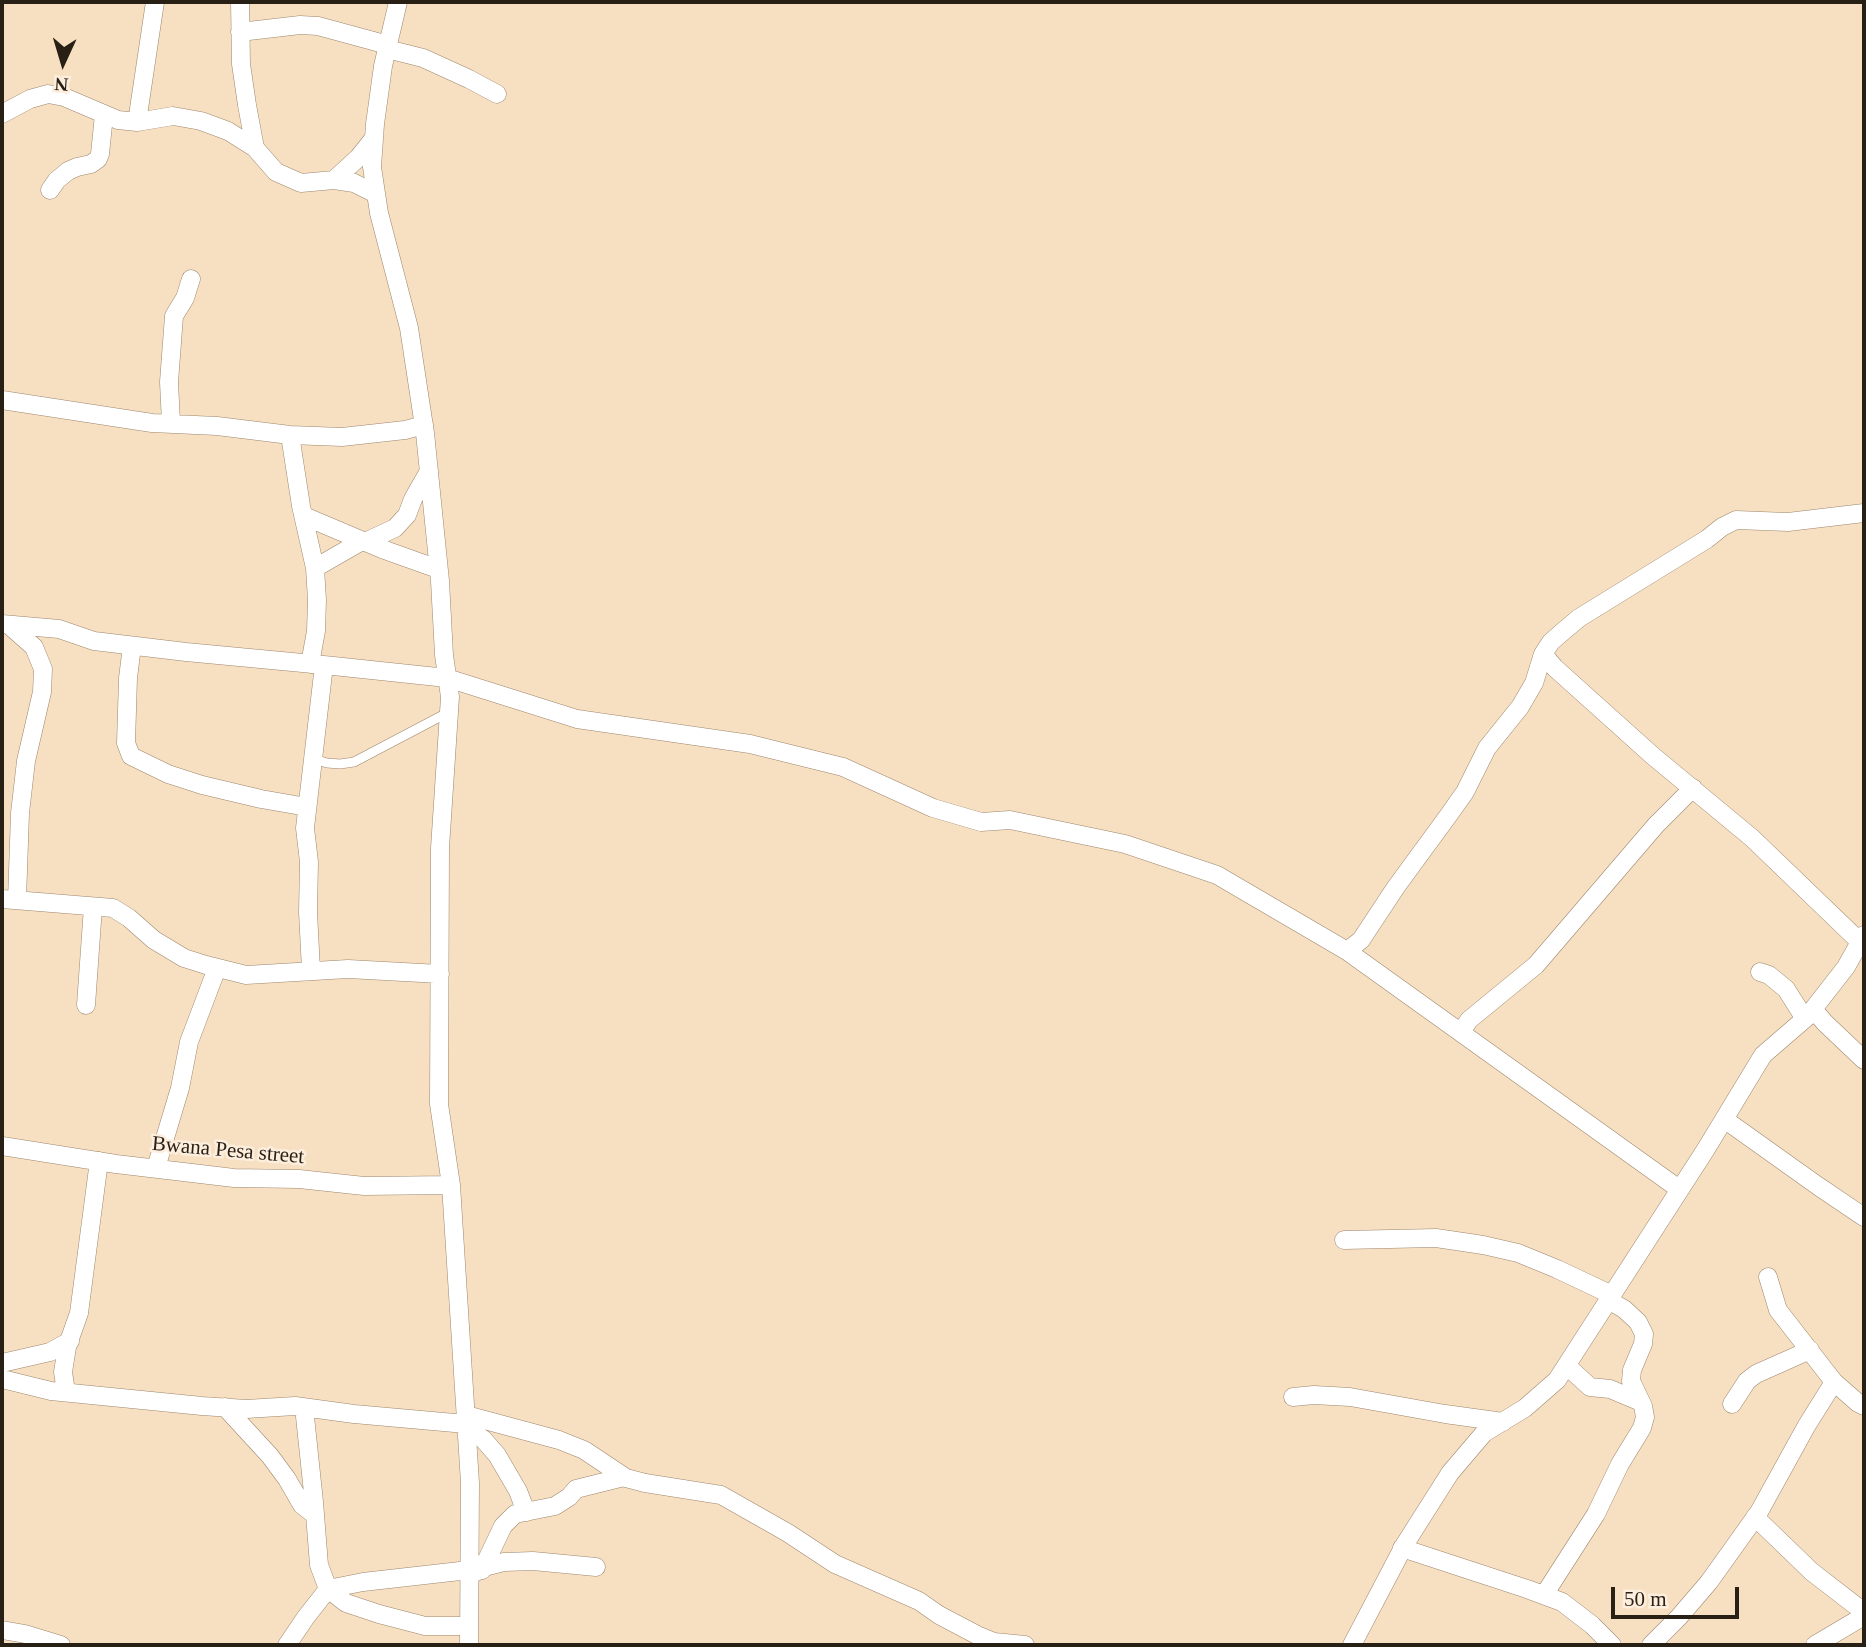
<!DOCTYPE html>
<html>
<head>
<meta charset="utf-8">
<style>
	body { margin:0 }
	#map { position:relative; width:1866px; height:1647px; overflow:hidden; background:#f7dfc2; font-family:"Times New Roman",serif }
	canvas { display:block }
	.frame { position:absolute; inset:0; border:4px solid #281f15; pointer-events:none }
	.north { position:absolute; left:28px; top:28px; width:70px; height:70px; -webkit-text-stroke:5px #fdeedd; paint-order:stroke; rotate:184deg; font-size:19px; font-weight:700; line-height:28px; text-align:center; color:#281f15 }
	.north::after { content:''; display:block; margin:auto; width:24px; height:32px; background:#281f15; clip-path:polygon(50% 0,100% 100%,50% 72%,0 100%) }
	.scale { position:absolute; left:1611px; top:1587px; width:128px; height:32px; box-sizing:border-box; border:4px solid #281f15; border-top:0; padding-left:9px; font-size:21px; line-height:24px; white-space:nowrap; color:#281f15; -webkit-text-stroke:5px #fdeedd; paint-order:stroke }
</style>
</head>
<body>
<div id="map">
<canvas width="1866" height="1647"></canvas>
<div class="frame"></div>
<div class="north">N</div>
<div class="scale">50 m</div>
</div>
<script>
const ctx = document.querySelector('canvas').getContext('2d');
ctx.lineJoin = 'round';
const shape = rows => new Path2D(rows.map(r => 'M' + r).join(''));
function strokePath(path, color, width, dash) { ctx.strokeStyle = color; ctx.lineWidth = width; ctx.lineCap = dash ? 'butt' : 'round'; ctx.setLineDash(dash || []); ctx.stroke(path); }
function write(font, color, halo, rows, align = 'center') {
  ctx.font = font + ' "Times New Roman",serif'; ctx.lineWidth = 5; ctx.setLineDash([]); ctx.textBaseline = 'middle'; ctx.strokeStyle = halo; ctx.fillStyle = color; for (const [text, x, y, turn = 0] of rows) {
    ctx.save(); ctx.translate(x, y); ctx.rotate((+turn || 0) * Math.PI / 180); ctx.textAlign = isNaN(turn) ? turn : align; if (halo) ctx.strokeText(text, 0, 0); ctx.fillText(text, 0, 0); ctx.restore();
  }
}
const service = shape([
	[314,759,327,763,340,764,354,762,449,712]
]);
const minor = shape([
	[240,2,241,64,247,105,255,148],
	[398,2,383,66,375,124,372,167,379,213,409,328,425,433,440,581,444,655,450,697,440,848,439,1104,451,1185,470,1483,469,1645],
	[240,32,300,25,318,26,388,45],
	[387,49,423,58,469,79,497,94],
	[2,114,30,99,48,94,64,97,118,120,137,122,173,116,201,121,228,131,255,148,276,172,301,183,334,180,354,183,376,194],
	[137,122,155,2],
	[334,180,358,158,374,138],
	[50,190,57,180,68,171,77,167,91,164,98,159,100,154,104,115],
	[2,400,152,423,217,426,290,435,342,437,405,430,424,425],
	[171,423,169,382,174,316,185,298,191,279],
	[290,435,301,506,315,568,317,600,316,631,310,664],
	[304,516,382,549,438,569],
	[365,542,395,528,407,515,413,499,429,471],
	[315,568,362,541],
	[2,624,59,629,94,641,186,652,324,665,447,678,577,719,750,744,843,767,933,808,981,822,1010,820,1125,844,1217,875,1347,951,1679,1189],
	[9,625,34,647,43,669,42,692,26,761,20,813,17,900],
	[132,646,128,678,126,743,131,756,168,774,202,785,261,799,307,807],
	[1543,654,1555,668,1653,756,1752,838,1860,942],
	[2,899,113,908,129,918,154,940,184,958,206,965,246,975,348,969,440,974],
	[1347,951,1361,940,1396,887,1448,816,1465,792,1487,748,1520,707,1534,683,1543,654,1551,642,1560,634,1579,618,1707,539,1722,527,1736,520,1788,522,1864,513],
	[311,970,308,912,309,862,305,828,324,665],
	[1760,972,1769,975,1786,989,1805,1019],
	[86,1005,93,907],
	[1813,1009,1825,1023,1864,1060],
	[1461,1032,1469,1020,1536,965,1656,825,1693,788],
	[1724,1119,1818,1186,1864,1217],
	[2,1146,116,1164,234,1178,299,1179,364,1186,451,1185],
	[156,1168,180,1088,189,1042,217,968],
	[1344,1240,1436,1238,1483,1245,1518,1253,1557,1269,1612,1295],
	[1768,1277,1778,1310,1834,1382,1858,1403,1864,1406],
	[2,1363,50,1352,70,1341],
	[1567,1366,1590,1387,1610,1389,1641,1402],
	[2,1379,51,1391,202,1406,246,1409,295,1406,354,1414,466,1424],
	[66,1392,63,1372,67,1347,79,1313,99,1161],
	[1293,1397,1314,1395,1350,1397,1445,1414,1503,1422],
	[1732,1404,1747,1381,1756,1374,1810,1350],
	[225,1407,270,1456,287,1479,302,1505,315,1515],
	[304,1407,314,1502,319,1565,328,1589,346,1603,379,1614,425,1626,469,1626],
	[466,1415,559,1440,584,1450,626,1478,645,1483,721,1495,788,1533,835,1564,919,1601,939,1615,977,1635,994,1642,1025,1645],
	[466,1428,483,1439,497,1455,518,1491,526,1512],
	[1755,1517,1812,1572,1864,1612],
	[1402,1548,1527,1589,1562,1602,1592,1625,1612,1645],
	[482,1570,503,1526,515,1514,555,1506,569,1497,576,1489,624,1477],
	[476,1572,488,1566,504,1562,533,1561,596,1567],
	[1544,1595,1596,1514,1620,1464,1642,1428,1645,1417,1643,1406,1631,1381,1632,1370,1643,1344,1644,1334,1638,1322,1624,1309,1608,1300],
	[2,1630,25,1634,61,1645],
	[287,1645,306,1617,328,1589,363,1582,469,1570],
	[1352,1645,1405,1544,1450,1473,1484,1433,1525,1408,1557,1380,1706,1149,1763,1055,1807,1017,1846,967,1864,935],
	[1651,1645,1679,1617,1709,1582,1759,1512,1807,1425,1834,1382],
	[1815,1645,1864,1616]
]);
strokePath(service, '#9d866c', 10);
strokePath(minor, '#9d866c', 19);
strokePath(service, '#fff', 9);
strokePath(minor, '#fff', 18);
write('21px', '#281f15', '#fdeedd', [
	["Bwana Pesa street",228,1151,5]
]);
</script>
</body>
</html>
